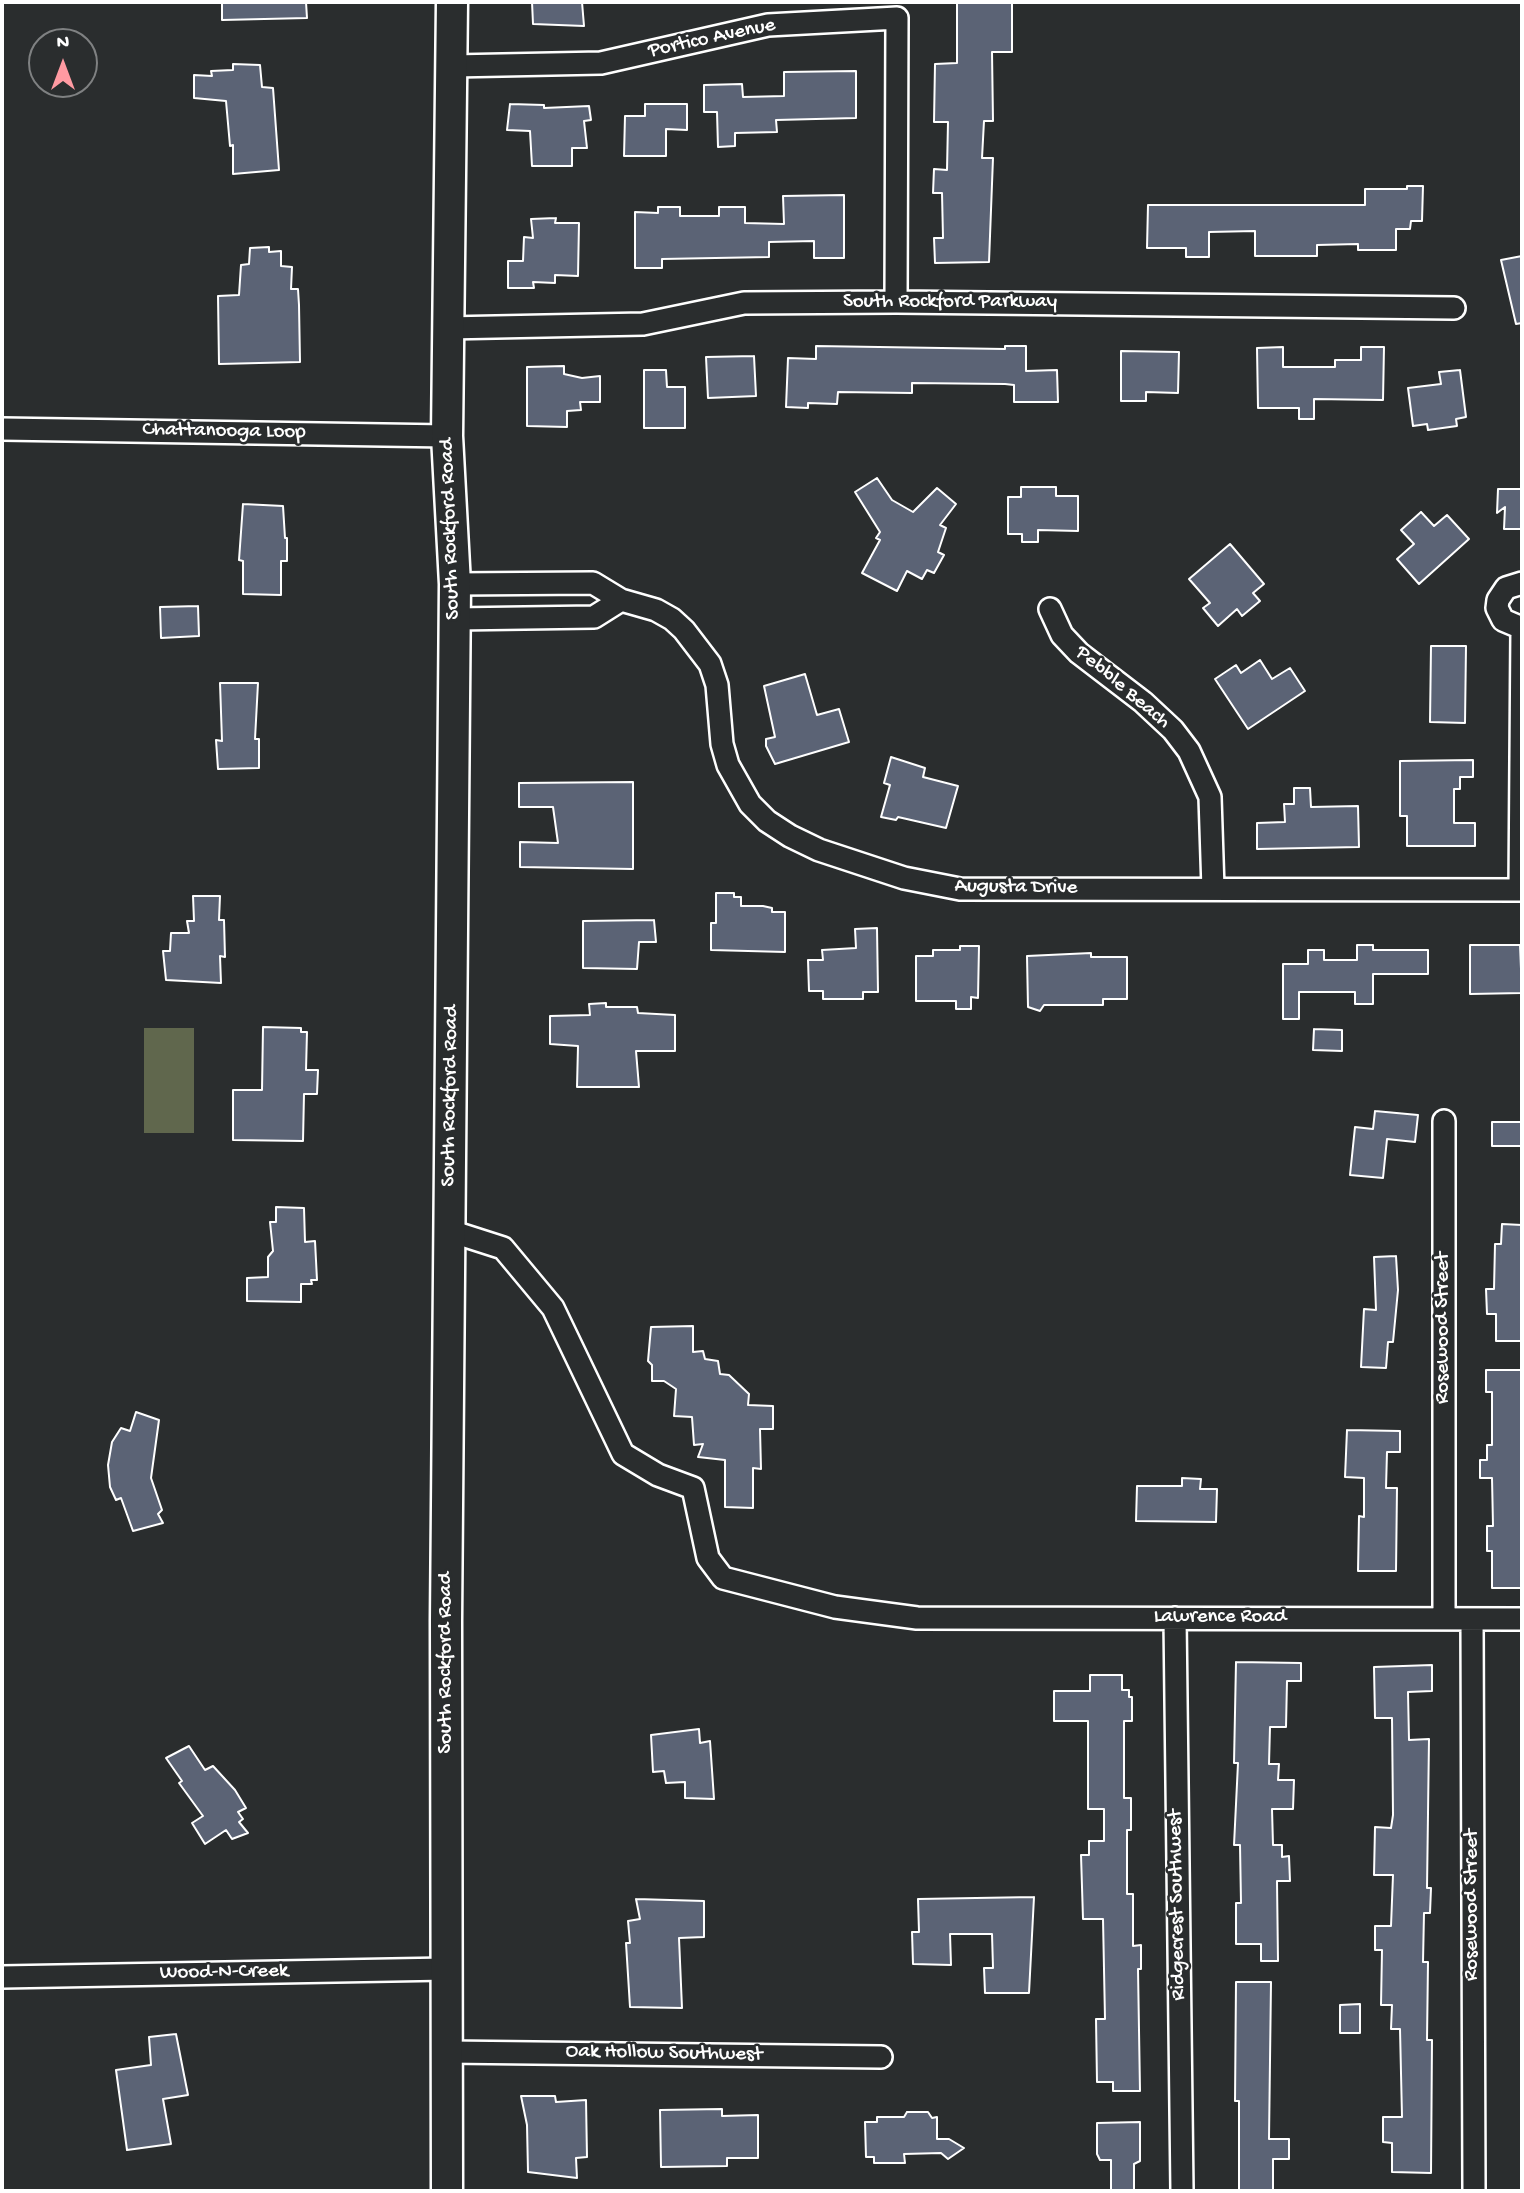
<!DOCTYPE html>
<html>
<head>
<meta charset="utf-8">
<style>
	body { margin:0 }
	#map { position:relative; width:1524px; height:2193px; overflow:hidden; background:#2a2d2e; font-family:"Gochi Hand",sans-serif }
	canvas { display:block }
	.frame { position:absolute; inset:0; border:4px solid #fff; pointer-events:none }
	.north { position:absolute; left:28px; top:28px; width:70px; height:70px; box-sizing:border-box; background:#2a2d2e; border:2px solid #7f8182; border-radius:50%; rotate:0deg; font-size:19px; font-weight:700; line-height:28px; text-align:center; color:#fff }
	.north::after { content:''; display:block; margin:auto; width:24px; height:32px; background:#ff9aa2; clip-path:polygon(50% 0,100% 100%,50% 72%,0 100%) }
</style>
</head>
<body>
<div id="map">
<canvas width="1524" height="2193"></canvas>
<div class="frame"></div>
<div class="north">N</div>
</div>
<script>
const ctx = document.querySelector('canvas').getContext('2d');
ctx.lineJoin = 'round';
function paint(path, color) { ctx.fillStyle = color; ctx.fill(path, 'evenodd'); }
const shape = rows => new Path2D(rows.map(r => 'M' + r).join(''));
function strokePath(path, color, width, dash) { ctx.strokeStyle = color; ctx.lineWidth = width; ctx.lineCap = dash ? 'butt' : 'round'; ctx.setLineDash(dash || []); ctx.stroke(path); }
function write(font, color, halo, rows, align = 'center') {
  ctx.font = font + ' "Gochi Hand",sans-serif'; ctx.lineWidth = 5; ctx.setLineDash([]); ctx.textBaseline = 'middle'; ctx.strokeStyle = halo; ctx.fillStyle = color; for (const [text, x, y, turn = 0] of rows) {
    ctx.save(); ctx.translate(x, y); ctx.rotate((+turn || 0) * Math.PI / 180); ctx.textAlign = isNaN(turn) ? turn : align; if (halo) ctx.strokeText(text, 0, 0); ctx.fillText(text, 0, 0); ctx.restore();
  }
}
paint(shape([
	[144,1028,194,1028,194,1133,144,1133]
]), '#60674d');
const building = shape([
	[222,2,306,2,307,18,222,20,222,2],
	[532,2,582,2,584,26,533,24,532,2],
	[957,2,1012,2,1012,52,992,52,993,121,984,121,982,158,993,158,989,262,935,263,934,238,943,238,942,193,933,193,934,169,947,170,948,122,934,122,935,64,957,63,957,2],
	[233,64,260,65,262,87,273,88,279,170,233,174,233,145,230,146,226,101,194,98,194,75,212,76,211,71,233,70,233,64],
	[856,71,856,118,776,120,777,132,735,133,735,146,718,147,717,112,704,112,704,85,742,84,743,97,784,96,784,72,856,71],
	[510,104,544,105,544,108,589,106,591,120,584,121,587,148,572,148,572,166,532,166,530,131,507,130,510,104],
	[645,104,687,104,687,130,666,129,666,156,624,156,625,116,645,116,645,104],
	[1407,186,1423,186,1422,221,1411,221,1410,229,1396,229,1396,250,1358,250,1358,244,1317,245,1317,256,1255,256,1255,231,1209,232,1209,257,1186,257,1186,248,1147,248,1148,205,1365,205,1365,189,1407,189,1407,186],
	[844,195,844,258,814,258,814,241,769,242,769,257,662,259,662,268,635,268,635,212,658,213,658,207,680,207,680,216,719,216,719,207,745,207,745,223,784,224,783,196,844,195],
	[556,218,555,223,579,223,578,276,555,275,555,283,533,282,534,288,508,288,508,261,523,261,524,237,533,238,531,219,556,218],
	[269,247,269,252,281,251,281,266,292,267,291,289,298,289,299,305,300,362,219,364,218,296,239,295,241,265,249,264,250,248,269,247],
	[1522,256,1522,323,1516,324,1501,260,1522,256],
	[816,346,1005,349,1005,346,1026,346,1026,371,1057,370,1058,402,1014,402,1014,385,1005,384,912,383,912,393,838,392,837,404,808,403,808,408,786,407,788,358,816,359,816,346],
	[1283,347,1283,367,1335,367,1335,360,1361,360,1361,347,1384,347,1383,400,1314,399,1314,419,1299,419,1299,408,1258,408,1257,348,1283,347],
	[1121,351,1179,352,1178,393,1146,392,1146,401,1121,401,1121,351],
	[754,356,756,396,708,398,706,357,754,356],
	[564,366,564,374,582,378,600,376,600,402,580,402,581,410,567,411,567,427,527,426,527,367,564,366],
	[644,370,666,370,667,387,685,387,685,428,644,428,644,370],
	[1460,370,1466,417,1456,419,1457,426,1428,430,1427,424,1413,426,1408,388,1441,384,1439,372,1460,370],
	[877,478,892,500,913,512,937,488,956,504,940,525,946,528,938,552,944,555,934,573,927,570,922,579,907,571,897,591,862,573,880,540,876,538,880,532,855,492,877,478],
	[1021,487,1056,487,1056,496,1078,496,1078,531,1038,530,1038,542,1022,542,1022,534,1008,534,1008,497,1021,497,1021,487],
	[1498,489,1522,489,1522,529,1504,529,1505,507,1497,513,1498,489],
	[243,504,283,506,285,538,287,538,287,561,281,561,281,595,243,594,243,561,239,560,243,504],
	[1421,512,1434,526,1447,515,1469,539,1419,584,1397,559,1414,544,1401,530,1421,512],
	[1230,544,1264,584,1253,593,1260,601,1242,616,1237,609,1218,626,1203,608,1210,603,1189,579,1230,544],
	[198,606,199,636,161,638,160,607,198,606],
	[1431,646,1466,646,1465,723,1430,722,1431,646],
	[1260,660,1272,679,1290,668,1305,691,1248,729,1215,679,1236,665,1241,673,1260,660],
	[805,674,817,715,839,709,849,742,775,764,766,746,766,739,775,737,764,686,805,674],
	[220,683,258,683,255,739,259,739,259,768,218,769,216,740,222,741,220,683],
	[891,757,925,768,923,777,958,786,946,828,898,817,896,820,881,817,890,785,884,783,891,757],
	[1473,760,1473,777,1460,777,1460,789,1454,789,1454,823,1475,823,1475,846,1407,846,1407,816,1400,816,1400,761,1473,760],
	[633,782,633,869,520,867,520,842,558,843,553,807,519,807,519,783,633,782],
	[1294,788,1310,788,1311,807,1358,806,1359,847,1257,849,1257,823,1285,822,1284,804,1294,804,1294,788],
	[716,893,734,893,734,897,741,897,741,906,763,906,772,908,772,912,785,912,785,952,711,950,711,923,716,923,716,893],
	[193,896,220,896,219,920,224,920,225,957,220,956,221,983,166,980,163,951,170,951,171,933,189,933,187,921,194,921,193,896],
	[654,920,656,942,639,942,637,969,583,968,583,921,654,920],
	[877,928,878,992,863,992,863,999,823,999,823,991,809,991,808,960,823,960,822,950,856,948,855,929,877,928],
	[1357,945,1373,945,1373,950,1428,950,1428,974,1373,974,1373,1004,1355,1004,1355,992,1299,992,1299,1019,1283,1019,1283,964,1308,964,1308,950,1324,950,1324,960,1357,960,1357,945],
	[1470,945,1520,945,1522,993,1470,994,1470,945],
	[960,946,979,946,978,998,971,997,971,1009,956,1009,956,1001,916,1001,916,956,933,956,933,950,960,950,960,946],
	[1091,953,1091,957,1127,957,1127,999,1103,999,1103,1005,1044,1005,1040,1011,1028,1007,1027,956,1091,953],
	[606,1003,606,1007,637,1007,638,1013,675,1015,675,1051,636,1051,639,1087,577,1087,578,1046,550,1044,550,1016,590,1015,589,1004,606,1003],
	[263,1027,301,1028,301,1032,307,1032,306,1070,318,1070,317,1094,304,1094,303,1141,233,1140,233,1090,262,1090,263,1027],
	[1314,1029,1342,1030,1342,1051,1313,1050,1314,1029],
	[1375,1111,1418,1115,1415,1142,1387,1139,1383,1178,1350,1175,1355,1127,1373,1129,1375,1111],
	[1492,1122,1522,1122,1522,1146,1492,1146,1492,1122],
	[276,1207,304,1208,305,1242,315,1241,317,1280,311,1280,312,1284,301,1284,301,1302,247,1301,247,1278,268,1277,268,1257,273,1251,270,1222,276,1222,276,1207],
	[1502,1224,1522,1225,1522,1341,1496,1341,1496,1314,1487,1314,1486,1289,1494,1289,1495,1244,1501,1244,1502,1224],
	[1396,1256,1398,1290,1393,1342,1388,1342,1386,1368,1361,1367,1364,1309,1376,1310,1374,1257,1396,1256],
	[693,1326,693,1352,703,1351,705,1359,718,1361,720,1374,729,1375,749,1394,748,1405,773,1406,773,1429,760,1429,761,1469,753,1468,753,1508,725,1507,725,1460,698,1457,703,1444,694,1445,692,1417,674,1416,676,1389,664,1381,652,1381,652,1365,648,1361,651,1327,693,1326],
	[1486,1370,1522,1370,1522,1588,1492,1588,1492,1551,1487,1551,1487,1526,1493,1526,1492,1478,1480,1478,1480,1460,1487,1460,1487,1445,1492,1445,1492,1392,1486,1392,1486,1370],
	[136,1412,159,1420,151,1478,162,1510,158,1514,163,1523,133,1531,121,1498,116,1500,110,1487,108,1465,112,1442,121,1428,130,1431,136,1412],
	[1347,1430,1400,1431,1400,1452,1387,1452,1386,1488,1397,1488,1396,1571,1358,1571,1359,1516,1364,1517,1364,1478,1345,1477,1347,1430],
	[1182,1478,1201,1479,1200,1489,1217,1489,1216,1522,1136,1521,1137,1486,1182,1486,1182,1478],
	[1236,1662,1301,1663,1301,1681,1287,1681,1286,1727,1270,1727,1269,1764,1279,1764,1278,1780,1294,1780,1293,1809,1272,1809,1273,1845,1282,1845,1282,1857,1289,1856,1290,1881,1277,1881,1278,1961,1261,1961,1261,1944,1236,1944,1236,1903,1241,1903,1240,1845,1234,1845,1238,1763,1234,1763,1236,1662],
	[1432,1665,1432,1691,1408,1692,1409,1740,1429,1739,1427,1888,1431,1888,1430,1913,1424,1913,1423,1962,1428,1962,1427,2040,1432,2040,1431,2173,1392,2172,1392,2143,1383,2142,1383,2117,1402,2117,1400,2029,1391,2029,1392,2005,1381,2005,1382,1950,1375,1950,1375,1926,1391,1926,1393,1875,1374,1875,1375,1827,1391,1828,1393,1815,1392,1718,1375,1718,1374,1667,1432,1665],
	[1090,1675,1122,1675,1122,1690,1129,1690,1129,1697,1132,1697,1132,1721,1124,1721,1124,1798,1131,1798,1131,1830,1127,1830,1127,1894,1133,1894,1133,1946,1141,1945,1141,1969,1138,1969,1140,2091,1113,2091,1113,2082,1097,2082,1096,2019,1105,2019,1103,1919,1083,1919,1081,1855,1089,1855,1089,1841,1104,1841,1104,1809,1088,1809,1088,1721,1054,1721,1054,1691,1090,1691,1090,1675],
	[699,1729,700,1743,710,1741,714,1799,685,1798,685,1782,666,1783,664,1771,653,1772,651,1735,699,1729],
	[189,1746,205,1770,213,1766,235,1790,246,1808,238,1812,243,1819,239,1822,248,1833,232,1839,226,1830,205,1844,192,1823,203,1816,179,1783,182,1781,166,1758,189,1746],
	[1034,1897,1029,1993,985,1993,984,1968,993,1968,992,1934,950,1934,951,1965,913,1964,912,1932,919,1932,918,1899,1034,1897],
	[636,1899,704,1901,704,1937,679,1938,682,2008,630,2007,626,1943,630,1943,628,1921,640,1919,636,1899],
	[1236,1982,1271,1982,1269,2139,1289,2139,1289,2159,1273,2159,1273,2191,1239,2191,1239,2101,1235,2101,1236,1982],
	[1360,2004,1360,2033,1340,2033,1340,2005,1360,2004],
	[176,2034,188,2095,163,2099,171,2144,127,2150,116,2070,151,2065,149,2037,176,2034],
	[521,2096,555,2096,556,2102,586,2100,587,2157,576,2158,577,2178,528,2172,527,2125,521,2096],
	[722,2109,722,2116,758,2115,758,2158,727,2158,727,2166,661,2167,660,2110,722,2109],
	[907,2112,928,2112,932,2118,937,2117,937,2139,949,2139,964,2148,948,2159,941,2153,904,2154,905,2163,874,2163,874,2157,866,2157,865,2122,877,2122,877,2117,904,2117,907,2112],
	[1140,2122,1140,2161,1134,2164,1134,2191,1111,2191,1111,2160,1100,2160,1097,2154,1097,2123,1140,2122]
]);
paint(building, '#5b6375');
strokePath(building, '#fff', 2);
const street = shape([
	[453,66,601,63,768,25,897,18,896,302],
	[447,328,643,324,744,303,896,302,1454,308],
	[2,429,447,436],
	[1522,583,1506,588,1498,600,1497,608,1503,620,1522,628],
	[455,584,593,583,621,600,656,610,672,619,684,630,710,664,717,685,722,744,728,765,750,804,767,821,790,836,819,850,904,878,960,889,1522,890],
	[1050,609,1062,635,1079,653,1143,702,1173,730,1189,751,1210,797,1213,889],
	[455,619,594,617,621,600],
	[1520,890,1522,628],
	[450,1231,503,1248,553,1308,623,1454,658,1475,693,1488,708,1558,723,1578,835,1607,917,1618,1522,1619],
	[1175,1618,1182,2191],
	[1444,1619,1444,1121],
	[1472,1619,1474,2191],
	[2,1977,447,1969],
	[447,2052,881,2057]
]);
const secondary = shape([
	[447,2191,446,1620,455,584,447,436,452,2]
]);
strokePath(street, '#fff', 26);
strokePath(secondary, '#fff', 35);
strokePath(street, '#2a2d2e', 21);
strokePath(secondary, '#2a2d2e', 30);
write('21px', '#fff', '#2a2d2e', [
	["Portico Avenue",712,39,-12],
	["South Rockford Parkway",950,303],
	["Chattanooga Loop",224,432,1],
	["South Rockford Road",451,529,-92],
	["Pebble Beach",1122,688,40],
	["Augusta Drive",1016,888,1],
	["South Rockford Road",451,1096,-89],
	["Rosewood Street",1444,1328,-90],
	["Lawrence Road",1220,1618],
	["South Rockford Road",447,1663,-90],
	["Ridgecrest Southwest",1178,1905,-91],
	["Rosewood Street",1473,1905,-90],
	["Wood-N-Creek",224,1973,-1],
	["Oak Hollow Southwest",664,2054,1]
]);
</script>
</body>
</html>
